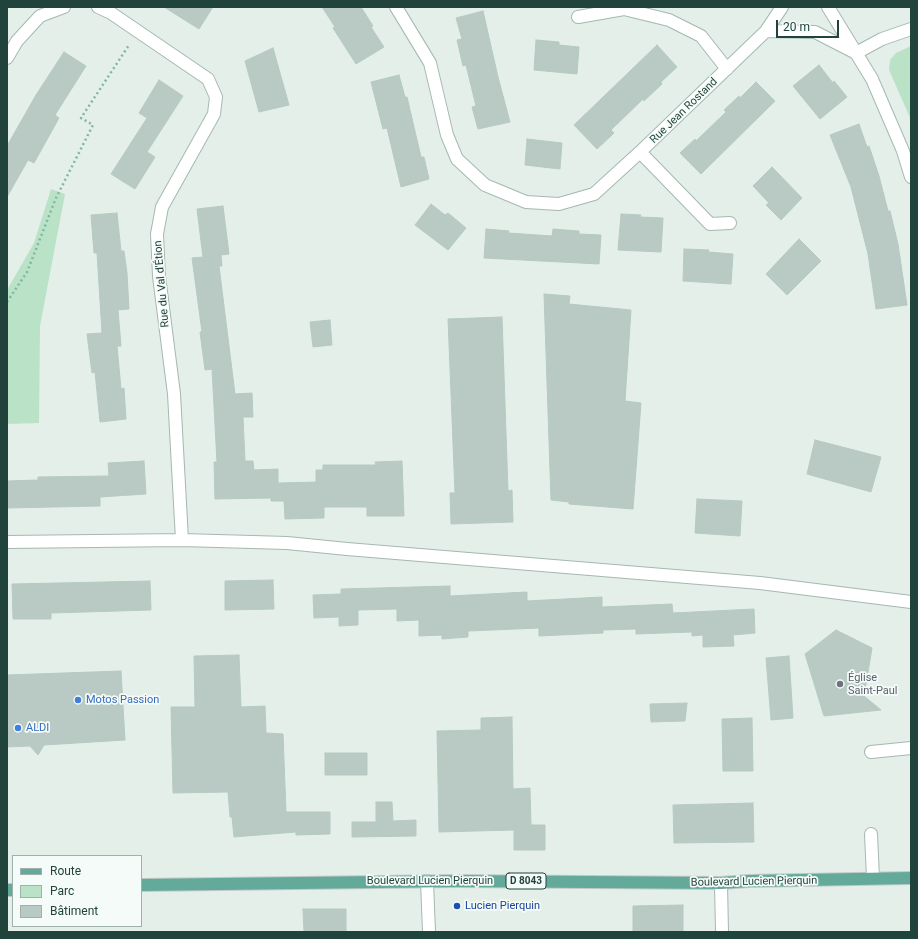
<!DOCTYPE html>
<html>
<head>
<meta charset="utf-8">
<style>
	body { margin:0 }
	#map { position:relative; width:918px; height:939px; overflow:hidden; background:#e4efea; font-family:Roboto,sans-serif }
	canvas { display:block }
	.frame { position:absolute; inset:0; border:8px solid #20433b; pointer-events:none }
	.legend { position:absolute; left:12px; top:855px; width:130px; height:72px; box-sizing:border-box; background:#f5fbf8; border:1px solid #a0b1ac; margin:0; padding:5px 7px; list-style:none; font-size:12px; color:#20433b }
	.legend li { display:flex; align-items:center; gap:8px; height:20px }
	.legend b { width:20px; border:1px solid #a0b1ac }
	.scale { position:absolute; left:776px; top:20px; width:63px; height:18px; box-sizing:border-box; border:2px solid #20433b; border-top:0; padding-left:5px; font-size:12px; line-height:14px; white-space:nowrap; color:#20433b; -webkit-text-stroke:3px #f5fbf8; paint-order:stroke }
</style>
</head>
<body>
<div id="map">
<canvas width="918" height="939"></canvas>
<div class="frame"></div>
<ul class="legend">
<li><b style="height:5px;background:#63aa9a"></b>Route</li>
<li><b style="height:11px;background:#bae2c6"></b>Parc</li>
<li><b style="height:11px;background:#b8cac3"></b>Bâtiment</li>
</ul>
<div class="scale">20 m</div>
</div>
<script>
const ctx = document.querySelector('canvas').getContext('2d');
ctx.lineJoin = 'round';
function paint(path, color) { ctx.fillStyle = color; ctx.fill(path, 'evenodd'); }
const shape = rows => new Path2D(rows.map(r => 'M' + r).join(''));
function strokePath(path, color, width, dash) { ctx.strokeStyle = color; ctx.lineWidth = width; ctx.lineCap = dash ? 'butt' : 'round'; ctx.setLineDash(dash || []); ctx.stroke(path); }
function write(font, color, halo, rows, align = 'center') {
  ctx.font = font + ' Roboto,sans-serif'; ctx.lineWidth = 3.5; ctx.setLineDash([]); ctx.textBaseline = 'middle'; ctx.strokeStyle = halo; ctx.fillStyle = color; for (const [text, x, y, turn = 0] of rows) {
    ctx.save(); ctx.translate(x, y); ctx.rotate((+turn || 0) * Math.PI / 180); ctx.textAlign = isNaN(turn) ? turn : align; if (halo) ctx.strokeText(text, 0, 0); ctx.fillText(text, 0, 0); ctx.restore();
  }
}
paint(shape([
	[911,46,911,120,889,70,890,60,896,53],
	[51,189,65,194,40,326,39,423,7,424,7,290,34,243]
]), '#bae2c6');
const building = shape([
	[164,7,213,7,199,29,164,7],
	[322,7,361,7,373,26,371,27,384,47,356,64,333,28,335,27,322,7],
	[483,11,498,77,510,122,478,129,472,107,476,106,466,65,463,66,457,40,462,39,456,18,483,11],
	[536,40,559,42,559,45,579,47,577,74,534,70,536,40],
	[657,45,677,67,661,82,662,84,644,101,643,99,611,130,614,133,597,149,574,125,657,45],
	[273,48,289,105,259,112,245,61,273,48],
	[64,52,86,66,55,115,59,118,34,163,28,160,7,197,7,146,36,95,64,52],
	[819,65,833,83,834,81,847,97,820,119,793,86,819,65],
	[399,75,405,97,407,97,421,157,424,157,429,179,401,187,387,128,383,129,371,82,399,75],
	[159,80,183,96,147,152,155,157,135,189,111,174,147,118,139,113,159,80],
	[756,82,775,101,701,174,680,153,695,139,696,141,726,112,724,110,739,96,740,98,756,82],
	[859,124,867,147,869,146,879,176,888,211,890,211,898,244,907,305,876,309,868,254,851,187,830,135,859,124],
	[527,139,562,143,560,169,525,165,527,139],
	[772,167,802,198,781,220,766,205,769,203,753,186,772,167],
	[431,204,445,215,448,213,466,228,448,250,415,225,431,204],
	[223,206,229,254,221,255,222,266,219,266,235,394,252,393,253,417,243,417,245,461,253,461,254,470,278,469,278,483,316,482,316,470,323,470,323,465,376,465,375,462,402,461,404,516,367,516,367,507,324,507,324,518,285,519,284,501,271,501,271,498,215,499,214,462,217,462,212,369,205,370,200,332,202,332,192,258,203,257,197,209,223,206],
	[117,213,121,251,124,251,127,273,129,309,118,310,121,346,117,346,121,389,124,388,126,419,100,422,95,372,92,373,87,334,102,333,97,253,94,253,91,215,117,213],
	[621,214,641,215,640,217,663,218,661,252,618,250,621,214],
	[486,229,509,231,508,233,552,236,553,229,579,231,579,234,601,235,599,264,484,258,486,229],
	[799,239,821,261,787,295,766,274,799,239],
	[684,249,709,250,708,252,733,254,731,284,683,281,684,249],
	[544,294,570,296,569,304,631,310,625,401,641,403,633,509,569,504,569,502,551,500,544,294],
	[502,317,508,491,512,490,513,522,451,524,450,493,455,493,448,319,502,317],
	[330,320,332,345,313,347,310,322,330,320],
	[815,440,881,457,871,492,807,474,815,440],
	[144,461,146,494,100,497,100,506,7,508,7,481,38,480,38,477,109,476,108,463,144,461],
	[697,499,742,501,740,536,695,533,697,499],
	[273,580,274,609,225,610,225,581,273,580],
	[150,581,151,610,51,613,51,619,13,619,12,584,150,581],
	[450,586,450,596,527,592,527,601,602,597,602,607,672,604,673,613,754,609,755,633,733,635,734,646,703,647,703,635,692,636,692,632,636,634,636,629,603,630,603,633,539,636,539,628,468,631,468,637,442,639,442,635,419,636,419,620,397,621,397,609,358,610,358,625,339,626,339,617,314,618,313,595,341,594,341,589,450,586],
	[836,630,872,648,864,696,881,710,824,716,805,654,836,630],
	[239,655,241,707,265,706,266,733,283,734,286,812,330,812,330,834,296,835,296,832,234,837,232,817,230,817,228,792,173,793,171,707,195,707,194,656,239,655],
	[789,656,793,718,771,720,766,658,789,656],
	[121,671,125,740,44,745,38,755,30,746,7,747,7,675,121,671],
	[687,703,685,721,651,722,650,704,687,703],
	[512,717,513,789,530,788,531,825,545,825,545,850,514,850,514,830,439,832,437,731,481,730,481,718,512,717],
	[752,718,753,771,723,771,722,719,752,718],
	[325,753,367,753,367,775,325,775,325,753],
	[376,802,392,802,393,821,416,820,416,836,352,837,352,822,376,822,376,802],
	[753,803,754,842,674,843,673,805,753,803],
	[683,905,683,932,633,932,633,906,683,905],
	[303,909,346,909,346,932,304,932,303,909]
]);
paint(building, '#b8cac3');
strokePath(building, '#b5cac2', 1);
const service = shape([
	[871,752,911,748],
	[871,834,873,878]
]);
const minor = shape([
	[98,7,111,13,208,79,216,97,214,114,162,207,157,234,159,276,174,394,182,540],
	[396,7,430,63,447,135,457,159,485,185,526,202,559,204,594,194,640,152,766,31,815,32,856,53,882,39,911,29],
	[828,7,872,79,903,151,911,177],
	[578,17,624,9,669,20,701,36,727,69],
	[766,31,782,7],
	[7,58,17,41,40,16,64,7],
	[640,152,710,224,730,223],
	[7,542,182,540,287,543,347,549,760,583,911,602],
	[427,881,429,932],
	[721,883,722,932]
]);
const primary = shape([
	[141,885,457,881,721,883,749,881,911,878],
	[7,890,13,890]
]);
strokePath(service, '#a5b8b2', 14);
strokePath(minor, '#a5b8b2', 14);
strokePath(primary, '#c1cac8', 14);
strokePath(shape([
	[7,302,27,272,56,198,93,125,81,118,129,45]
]), '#80b6a7', 2.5, [2, 3]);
strokePath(service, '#fff', 12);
strokePath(minor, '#fff', 12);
strokePath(primary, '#63aa9a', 12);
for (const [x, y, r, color] of [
	[840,684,4,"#6b7280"],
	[78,700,4,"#3f7fe0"],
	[18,728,4,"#3f7fe0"],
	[457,906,4,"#1a4fb4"]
]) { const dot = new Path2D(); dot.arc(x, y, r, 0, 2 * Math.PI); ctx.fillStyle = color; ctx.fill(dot); strokePath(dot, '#f5fbf8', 1.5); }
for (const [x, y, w] of [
	[526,881,40]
]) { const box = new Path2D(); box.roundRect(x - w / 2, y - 8, w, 16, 3); ctx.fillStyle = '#f5fbf8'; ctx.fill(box); strokePath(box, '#20433b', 1); }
write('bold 10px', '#20433b', null, [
	["D 8043",526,881]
]);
write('11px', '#20433b', '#f5fbf8', [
	["Rue Jean Rostand",684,111,-44],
	["Rue du Val d'Étion",162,284,-95],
	["Boulevard Lucien Pierquin",430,881],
	["Boulevard Lucien Pierquin",754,882,-1]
]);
write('11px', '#5b616d', '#f5fbf8', [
	["Église",848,678],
	["Saint-Paul",848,691]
], 'left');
write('11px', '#366cbe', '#f5fbf8', [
	["Motos Passion",86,700],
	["ALDI",26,728]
], 'left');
write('11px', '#164399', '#f5fbf8', [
	["Lucien Pierquin",465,906]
], 'left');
</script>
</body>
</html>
